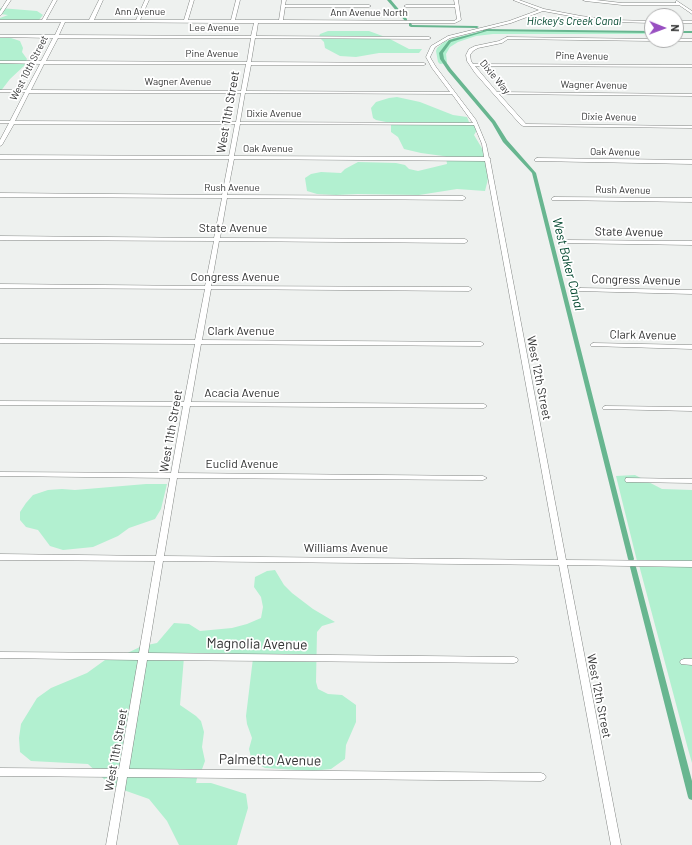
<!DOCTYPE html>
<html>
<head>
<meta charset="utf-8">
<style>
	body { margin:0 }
	#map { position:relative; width:692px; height:845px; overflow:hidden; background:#eef1ef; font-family:Barlow,sans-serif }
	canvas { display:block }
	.north { position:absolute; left:644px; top:8px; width:40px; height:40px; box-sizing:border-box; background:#fff; border:1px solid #adaeae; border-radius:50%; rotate:91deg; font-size:11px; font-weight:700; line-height:16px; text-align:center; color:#333434 }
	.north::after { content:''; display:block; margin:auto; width:14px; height:18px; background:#984fc1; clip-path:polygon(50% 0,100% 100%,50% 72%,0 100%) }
</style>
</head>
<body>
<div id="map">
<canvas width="692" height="845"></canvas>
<div class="north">N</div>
</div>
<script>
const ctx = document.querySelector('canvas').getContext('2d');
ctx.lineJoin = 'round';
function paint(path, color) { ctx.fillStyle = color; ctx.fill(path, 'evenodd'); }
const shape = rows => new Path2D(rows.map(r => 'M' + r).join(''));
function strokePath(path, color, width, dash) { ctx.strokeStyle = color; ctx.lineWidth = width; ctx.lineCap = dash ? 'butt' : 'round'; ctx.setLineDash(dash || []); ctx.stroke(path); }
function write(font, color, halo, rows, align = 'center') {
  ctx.font = font + ' Barlow,sans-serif'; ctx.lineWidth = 3.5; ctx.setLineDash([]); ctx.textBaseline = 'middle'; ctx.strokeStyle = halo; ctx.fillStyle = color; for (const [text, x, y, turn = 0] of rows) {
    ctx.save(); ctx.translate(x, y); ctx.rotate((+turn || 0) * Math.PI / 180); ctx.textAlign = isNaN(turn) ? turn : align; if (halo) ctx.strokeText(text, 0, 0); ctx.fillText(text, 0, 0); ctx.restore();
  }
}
paint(shape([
	[0,8,37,11,43,15,39,20,0,21,0,18,8,15,0,14],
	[486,28,494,31,652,31,652,34,493,34,476,36,458,42,450,47,446,54,447,63,440,64,438,62,436,51,437,48,444,42,454,38,478,32,475,31],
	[328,31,369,31,388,38,409,49,422,49,419,53,379,53,356,57,340,56,325,48,324,42,319,37,320,34],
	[0,38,11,38,20,41,23,48,22,52,27,59,24,66,10,79,0,92],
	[397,97,420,102,453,115,467,117,469,122,474,124,477,130,474,135,483,150,486,165,488,179,485,191,457,189,419,195,358,194,336,195,317,194,307,191,305,178,311,174,321,172,341,173,345,169,358,162,396,163,405,165,409,169,418,171,447,164,446,157,443,156,421,153,404,149,398,137,391,132,391,123,376,120,373,118,371,108,376,102,389,98],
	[635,475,662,489,692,490,692,562,637,561,616,476],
	[146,484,167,484,161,509,155,519,129,528,118,536,93,547,63,550,50,546,38,530,26,527,20,520,20,512,26,503,33,495,48,490,62,489,75,490],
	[639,565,692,566,692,763,688,749],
	[275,570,284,585,292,593,313,609,335,622,322,626,317,632,316,682,318,689,328,694,342,695,356,705,356,722,346,745,345,759,331,769,312,771,265,768,252,761,249,749,252,738,247,724,246,716,253,658,184,657,180,705,196,716,201,721,204,732,202,747,205,761,201,772,198,773,196,783,211,783,246,794,248,808,237,845,179,845,167,821,149,799,115,787,106,781,88,764,31,761,20,752,19,738,21,724,37,698,51,688,87,673,105,660,117,658,142,646,157,643,174,623,189,624,200,631,232,628,247,624,261,618,263,607,261,597,254,587,255,577,267,571]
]), '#b2f0d0');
paint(shape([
	[387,0,391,0,407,19,407,21,405,21,387,0],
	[409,23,411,23,412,25,477,26,479,27,477,28,411,27,409,26,409,23],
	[483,29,652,31,652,33,487,31,451,42,443,53,444,59,451,69,495,121,507,140,536,173,634,559,633,561,629,561,628,559,532,173,503,142,492,123,448,71,440,59,439,53,449,40,483,31,483,29],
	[676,31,692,31,692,33,676,33,676,31],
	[631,565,635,565,636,567,692,781,692,800,689,799,688,797,630,567,631,565]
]), '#68b690');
const minor = shape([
	[7,0,11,0,1,15,0,15,0,11,7,0],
	[53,0,57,0,46,20,89,20,99,0,103,0,94,20,136,20,145,0,149,0,140,20,184,20,190,0,194,0,188,20,231,20,236,0,240,0,235,20,279,20,282,0,286,0,285,5,369,5,371,6,369,7,285,7,283,20,454,21,457,19,455,7,406,7,404,6,406,5,455,5,454,0,458,0,461,20,455,23,258,23,256,36,429,37,431,38,429,39,255,38,251,62,424,63,426,64,424,65,251,65,246,91,450,92,432,68,426,57,431,46,448,36,509,21,539,10,513,0,519,0,544,9,581,16,613,20,652,21,652,23,613,22,581,18,543,11,511,23,450,38,435,47,430,57,436,67,476,120,486,144,489,158,491,159,490,160,566,560,692,561,692,567,567,565,621,845,611,845,559,565,163,561,148,653,514,657,517,658,518,660,517,662,514,663,147,660,129,769,541,773,544,774,546,777,544,780,541,781,127,777,116,845,106,845,118,777,0,776,0,768,119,769,138,660,0,658,0,652,139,653,155,561,0,560,0,554,156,556,170,478,0,476,0,472,171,473,183,406,0,405,0,401,184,402,195,344,0,343,0,339,195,340,205,289,0,288,0,284,205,286,214,241,0,240,0,236,214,238,222,198,0,197,0,193,222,195,229,159,0,159,0,155,229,156,235,124,14,124,2,145,0,146,0,140,9,123,0,123,0,121,10,121,25,92,0,92,0,90,26,90,40,64,0,63,0,61,41,61,53,38,0,37,0,35,55,35,61,22,0,22,0,20,42,20,53,0],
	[65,22,233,23,254,23,251,36,59,35,65,22],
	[58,38,251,38,247,62,46,61,58,38],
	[44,64,246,64,241,91,31,90,44,64],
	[29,93,241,93,236,122,15,121,29,93],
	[245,93,452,94,473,123,240,122,245,93],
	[240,124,474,125,482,144,484,157,234,156,240,124],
	[234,159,485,161,558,560,164,556,177,478,483,480,487,478,483,476,178,473,190,406,484,408,487,406,484,404,191,402,201,344,481,346,484,344,481,342,202,340,211,289,469,291,472,289,469,287,211,286,219,241,465,243,468,241,465,239,220,238,227,198,463,200,466,198,463,196,227,195,234,159],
	[583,0,596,0,622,3,676,3,676,1,677,1,692,11,692,14,679,5,622,5,585,1,583,0],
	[676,21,692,21,692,23,676,23,676,21],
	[507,37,652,39,652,40,654,40,652,41,508,39,502,43,478,48,473,51,470,55,471,61,473,64,692,65,692,67,475,66,497,92,692,94,692,96,499,94,526,124,692,126,692,128,523,126,520,124,475,73,467,61,466,55,469,49,475,46,499,41,507,37],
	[676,39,692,39,692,41,675,41,674,40,676,40,676,39],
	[537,158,692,160,692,164,535,161,535,159,537,158],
	[554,197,692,198,692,202,552,200,552,198,554,197],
	[565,240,692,241,692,245,563,243,562,242,565,240],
	[580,288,692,290,692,294,578,291,577,290,578,289,580,288],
	[593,343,692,345,692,349,591,346,590,345,593,343],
	[605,406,692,407,692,411,603,409,602,408,603,407,605,406],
	[626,478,692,479,692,483,629,482,626,482,625,480,626,478],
	[684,659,692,659,692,665,681,664,680,662,681,660,684,659]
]);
strokePath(minor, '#838684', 1);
paint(minor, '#fff');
write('10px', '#333434', '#fff', [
	["Ann Avenue",140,12],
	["Ann Avenue North",369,13],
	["Lee Avenue",214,28],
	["Pine Avenue",212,54],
	["Pine Avenue",582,56,1],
	["West 10th Street",29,68,-63],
	["Dixie Way",495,77,50],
	["Wagner Avenue",178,82],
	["Wagner Avenue",594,85,1],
	["Dixie Avenue",274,114],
	["Dixie Avenue",609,117,1],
	["Oak Avenue",268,149],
	["Oak Avenue",615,152,1],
	["Rush Avenue",232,188],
	["Rush Avenue",623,190,1]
]);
write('italic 11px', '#02472e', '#fff', [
	["Hickey's Creek Canal",574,21]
]);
write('12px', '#333434', '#fff', [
	["West 11th Street",228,112,-80],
	["State Avenue",233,228],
	["State Avenue",629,232,1],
	["Congress Avenue",235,277],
	["Congress Avenue",636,280,1],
	["Clark Avenue",241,331],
	["Clark Avenue",643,335,1],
	["West 12th Street",539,378,79],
	["Acacia Avenue",242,393],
	["West 11th Street",171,431,-80],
	["Euclid Avenue",242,464],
	["Williams Avenue",346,548],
	["West 12th Street",599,696,79],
	["West 11th Street",116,750,-80]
]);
write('italic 13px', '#02472e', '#fff', [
	["West Baker Canal",568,264,76]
]);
write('14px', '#333434', '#fff', [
	["Magnolia Avenue",257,644,1],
	["Palmetto Avenue",270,760,1]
]);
</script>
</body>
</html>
